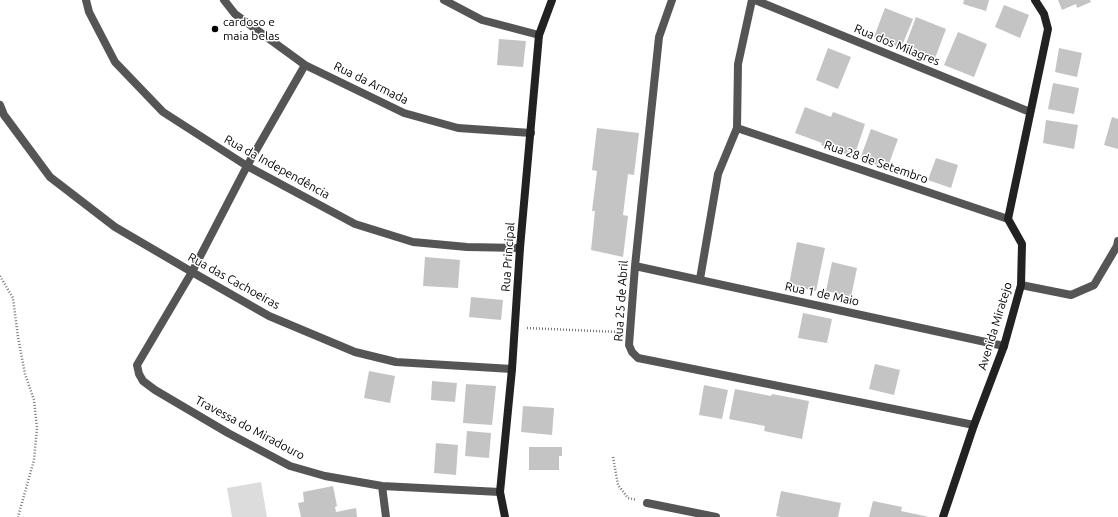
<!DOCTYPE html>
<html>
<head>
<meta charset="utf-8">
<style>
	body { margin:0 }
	canvas { display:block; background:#fff }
</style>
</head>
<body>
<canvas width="1118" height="517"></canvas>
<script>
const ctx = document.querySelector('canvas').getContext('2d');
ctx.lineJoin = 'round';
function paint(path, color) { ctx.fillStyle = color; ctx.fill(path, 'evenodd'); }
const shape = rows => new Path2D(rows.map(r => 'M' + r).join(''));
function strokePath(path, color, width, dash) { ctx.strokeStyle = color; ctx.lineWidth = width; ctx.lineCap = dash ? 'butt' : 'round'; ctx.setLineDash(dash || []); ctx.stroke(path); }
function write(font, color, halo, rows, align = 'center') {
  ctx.font = font + ' Ubuntu,sans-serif'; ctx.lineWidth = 3; ctx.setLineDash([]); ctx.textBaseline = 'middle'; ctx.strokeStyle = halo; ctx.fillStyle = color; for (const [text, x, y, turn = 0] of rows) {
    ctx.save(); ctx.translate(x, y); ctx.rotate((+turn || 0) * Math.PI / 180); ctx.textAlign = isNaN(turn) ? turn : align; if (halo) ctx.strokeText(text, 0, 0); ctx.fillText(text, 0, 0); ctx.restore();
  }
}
paint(shape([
	[261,482,267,517,232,517,227,488]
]), '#dcdcdc');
paint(shape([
	[964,0,989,0,986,11,963,4],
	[1058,0,1090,0,1091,2,1077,8,1076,4,1062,10],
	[1004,5,1029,15,1020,38,995,27],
	[885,8,913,19,901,48,874,37],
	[916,17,946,29,934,61,904,49],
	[958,32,987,44,974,77,944,65],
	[499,39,526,41,523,67,497,65],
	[828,48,851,57,838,89,816,80],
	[1059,48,1082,53,1077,77,1055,72],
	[1053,83,1079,88,1074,114,1048,109],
	[805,107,831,117,833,112,865,124,854,157,821,145,822,143,795,133],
	[1112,117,1118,119,1118,149,1104,145],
	[1046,120,1078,125,1074,149,1043,143],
	[597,128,639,133,634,175,628,174,623,215,628,216,623,257,591,250,595,211,592,211,597,171,592,170],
	[871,129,898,139,887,169,860,159],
	[936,158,958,165,951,188,928,180],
	[797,242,825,248,816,291,789,285],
	[425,257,460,260,458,288,423,286],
	[832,262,857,268,851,297,826,291],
	[471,297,503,300,501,320,469,317],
	[803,313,832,319,827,343,798,338],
	[875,364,900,370,894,395,869,389],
	[369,371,395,376,390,403,364,398],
	[432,381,457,383,455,402,431,400],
	[466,384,496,386,492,425,463,423],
	[704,385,728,390,722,419,699,415],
	[735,389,771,396,772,394,809,401,802,439,764,431,765,426,729,419],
	[523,406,554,408,552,435,521,432],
	[467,431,491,433,489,458,465,456],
	[436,443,458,445,456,475,434,473],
	[529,447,562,447,562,456,559,456,559,470,529,470],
	[333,486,337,506,335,507,336,512,356,508,357,517,301,517,298,503,304,502,303,492],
	[781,491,841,503,838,517,781,517,776,516],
	[873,501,902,507,901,511,929,517,869,517]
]), '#c4c4c4');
strokePath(shape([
	[0,276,13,298,18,337,25,374,34,400,37,428,34,460,18,517],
	[527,328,618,332],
	[613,457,618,485,628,498,637,500]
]), '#777', 2.5, [1, 2]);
strokePath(shape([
	[86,0,89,12,115,62,163,112,247,166,355,224,413,242,467,247,520,248],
	[224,0,235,14,305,65,404,113,458,128,531,133],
	[444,0,482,20,539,35],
	[672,0,659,37,635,266,629,345,632,352,638,358,974,425],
	[755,0,1030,112],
	[305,65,247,166,192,272,137,365,139,374,143,381,155,390,228,433,290,466,325,476,382,486,500,492],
	[0,105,4,115,50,177,115,227,192,272,269,316,355,352,396,362,512,369],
	[737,128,1008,219],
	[635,266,1004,346],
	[700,279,718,174,737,128,738,64,752,0],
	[1021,285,1071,295,1094,285,1117,246,1118,241],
	[382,486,386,517],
	[647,503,716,517]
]), '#555', 8);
strokePath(shape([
	[505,517,500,492,512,369,520,248,539,35,552,0],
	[943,517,974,425,1004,346,1021,285,1022,244,1008,219,1048,29,1044,14,1035,0]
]), '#222', 8);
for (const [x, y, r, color] of [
	[215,29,4,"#000"]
]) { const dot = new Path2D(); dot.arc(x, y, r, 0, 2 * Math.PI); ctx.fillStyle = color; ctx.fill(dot); strokePath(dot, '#fff', 1.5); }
write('12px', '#000', '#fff', [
	["cardoso e",223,22],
	["maia belas",223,36]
], 'left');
write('12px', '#000', '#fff', [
	["Rua dos Milagres",897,45,22],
	["Rua da Armada",371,83,26],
	["Rua 28 de Setembro",876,162,19],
	["Rua da Independência",277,167,29],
	["Rua Principal",508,257,-86],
	["Rua das Cachoeiras",234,281,29],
	["Rua 1 de Maio",822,294,12],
	["Rua 25 de Abril",621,301,-86],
	["Avenida Miratejo",995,326,-73],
	["Travessa do Miradouro",250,428,28]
]);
</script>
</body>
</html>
